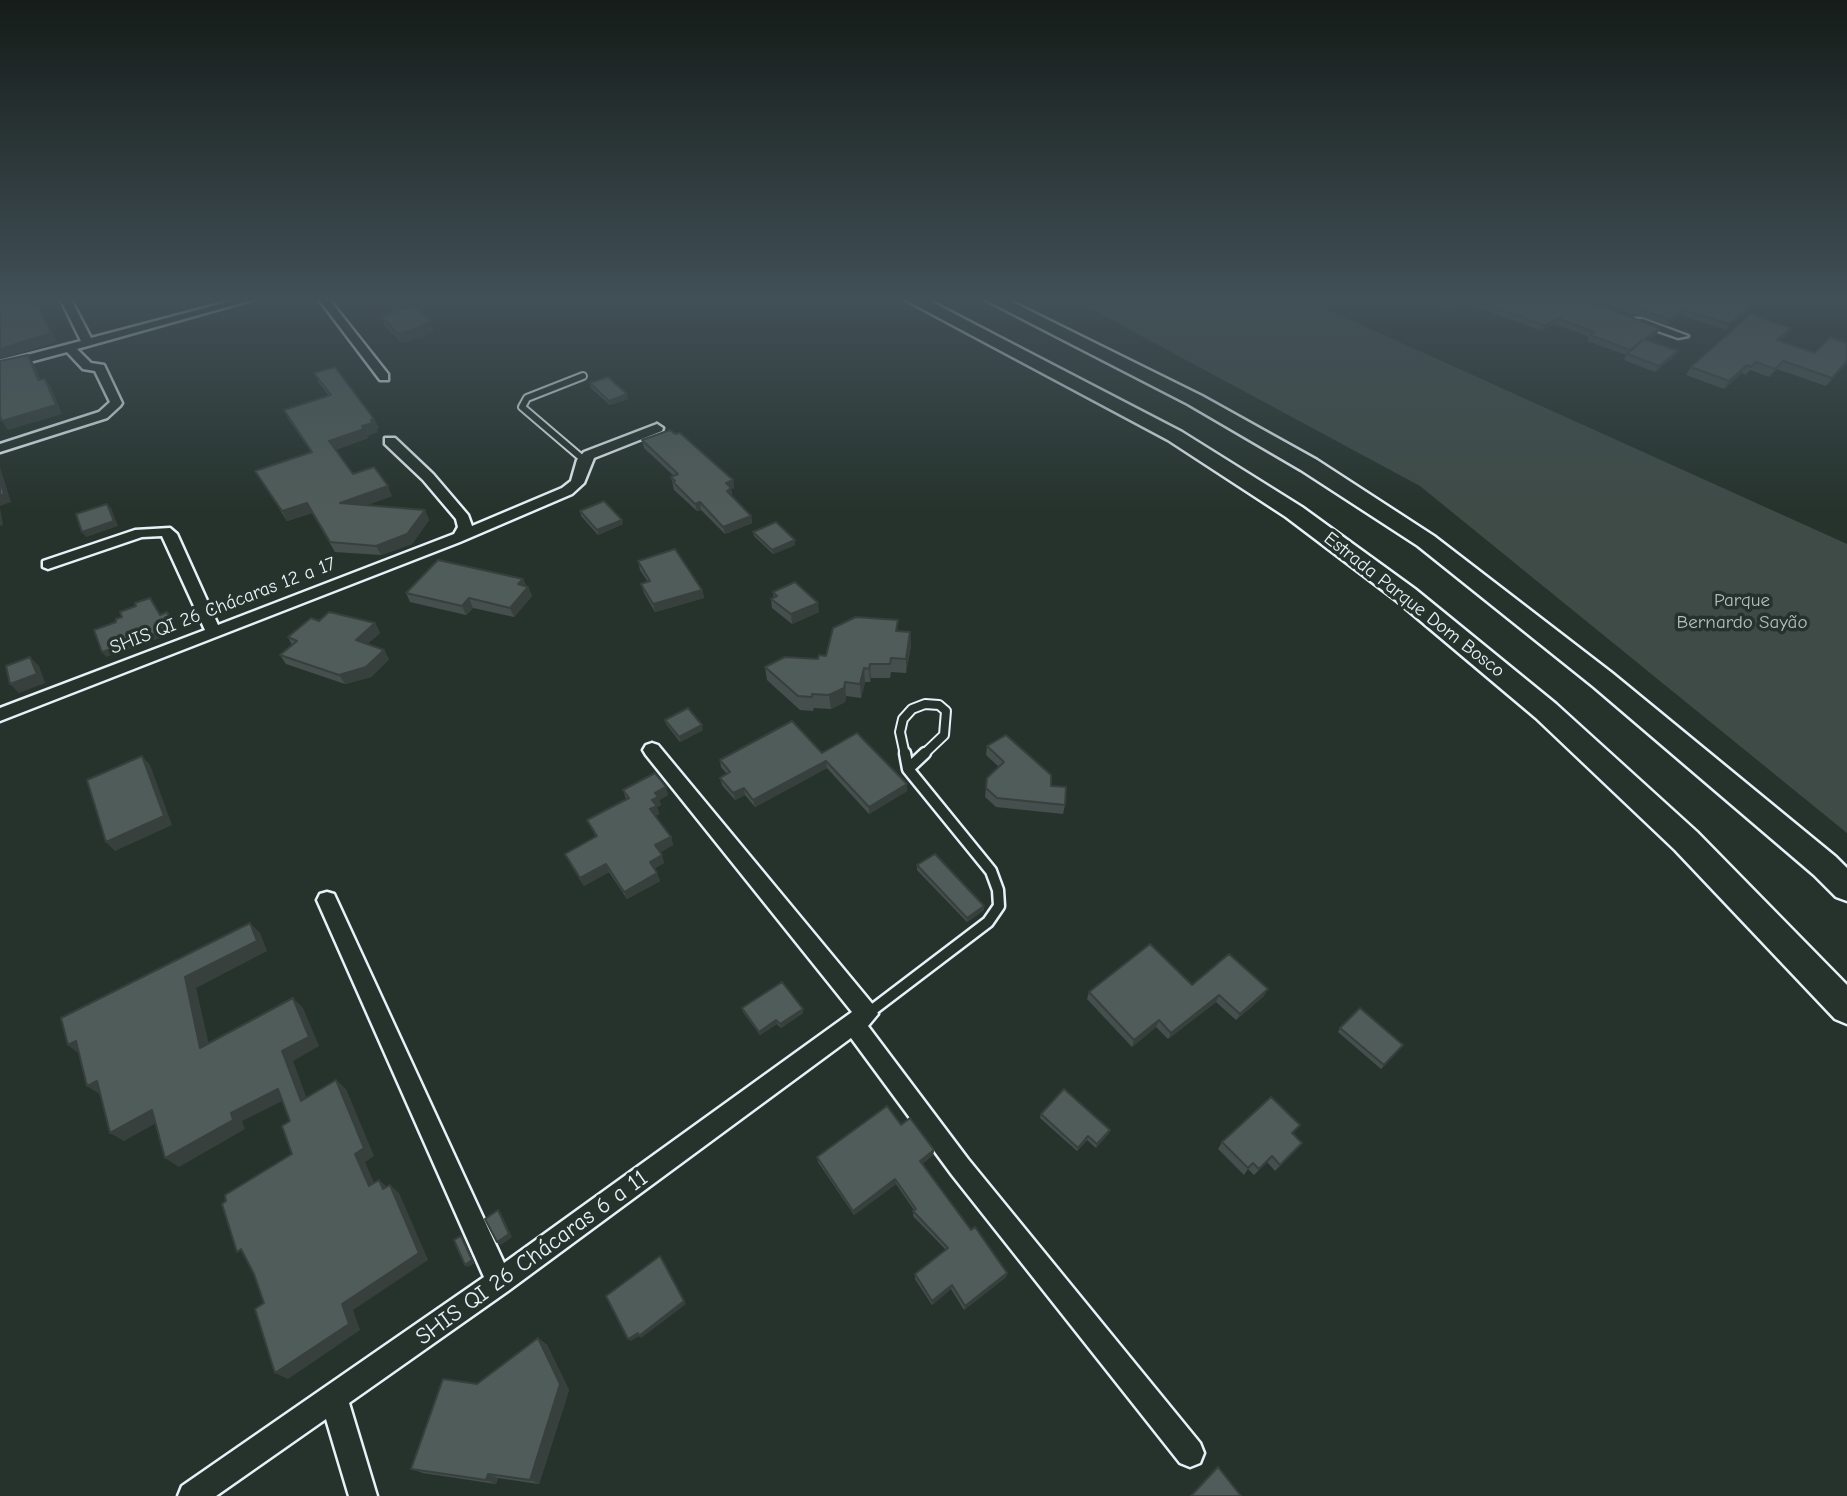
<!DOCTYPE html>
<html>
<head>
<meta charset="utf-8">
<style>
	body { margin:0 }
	canvas { display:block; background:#26332d }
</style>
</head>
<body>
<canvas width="1847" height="1496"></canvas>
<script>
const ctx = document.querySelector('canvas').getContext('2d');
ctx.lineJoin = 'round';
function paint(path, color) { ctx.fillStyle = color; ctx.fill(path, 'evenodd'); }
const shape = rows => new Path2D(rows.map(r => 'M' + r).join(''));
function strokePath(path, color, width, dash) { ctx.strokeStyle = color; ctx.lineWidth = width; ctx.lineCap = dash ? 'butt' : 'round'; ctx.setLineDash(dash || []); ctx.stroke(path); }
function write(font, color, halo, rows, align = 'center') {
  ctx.font = font + ' "Comic Neue",sans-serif'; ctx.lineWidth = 7; ctx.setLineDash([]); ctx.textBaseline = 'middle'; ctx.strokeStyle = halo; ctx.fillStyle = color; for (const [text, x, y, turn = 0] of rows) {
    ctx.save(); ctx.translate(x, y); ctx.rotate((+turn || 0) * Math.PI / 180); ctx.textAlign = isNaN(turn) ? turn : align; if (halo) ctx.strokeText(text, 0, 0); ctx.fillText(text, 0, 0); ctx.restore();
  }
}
paint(shape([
	[1071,298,1302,298,1847,544,1847,833,1420,486]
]), '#3e4b47');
const serviceFar2 = shape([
	[583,376,527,398,522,407,584,460]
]);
const serviceFar1 = shape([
	[905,755,900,732,903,719,912,709,925,704,939,705,946,711,944,735,923,755]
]);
const service = shape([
	[905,753,908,769,925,753],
	[867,1014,988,922,999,906,998,890,991,871,908,769]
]);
const minor = shape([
	[60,298,70,298,91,338,243,298,259,298,77,349,91,363,104,365,122,403,120,406,107,418,0,452,0,444,99,412,110,402,95,371,83,369,67,352,0,370,0,362,81,341,60,298],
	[318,298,328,298,388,374,388,380,380,380,318,298],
	[1635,319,1643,319,1688,336,1678,338,1635,323,1635,319],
	[657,424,663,428,662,431,594,458,584,483,572,494,460,542,0,721,0,708,205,630,162,536,142,537,48,569,43,567,43,561,135,530,170,528,177,534,218,625,454,534,458,527,456,519,423,480,385,444,385,438,395,438,433,474,468,515,472,526,562,488,571,481,577,460,584,452,657,424],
	[652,743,658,745,875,1007,878,1014,868,1026,968,1159,1200,1443,1204,1453,1200,1463,1190,1467,1180,1463,952,1175,851,1038,508,1291,349,1403,377,1496,349,1496,326,1419,216,1496,178,1496,182,1486,484,1277,317,900,320,894,327,892,334,894,504,1263,852,1012,646,755,643,750,646,745,652,743]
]);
const primary = shape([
	[902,298,924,298,1182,432,1302,507,1415,589,1556,704,1697,832,1847,985,1847,1024,1835,1019,1675,850,1536,718,1397,601,1286,517,1168,440,902,298],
	[982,298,1004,298,1202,396,1317,460,1434,536,1612,673,1836,857,1847,868,1847,901,1836,897,1814,875,1594,687,1418,546,1301,470,1188,404,982,298]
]);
strokePath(serviceFar2, '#e8f1f8', 10);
strokePath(serviceFar1, '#e8f1f8', 12);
strokePath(service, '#e8f1f8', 15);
strokePath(minor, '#e8f1f8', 5);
strokePath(primary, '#e8f1f8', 5);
strokePath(serviceFar2, '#26332d', 6);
strokePath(serviceFar1, '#26332d', 8);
strokePath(service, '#26332d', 10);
paint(minor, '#26332d');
paint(primary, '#26332d');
paint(shape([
	[1418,298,1577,298,1660,328,1657,333,1648,340,1678,351,1675,356,1655,372,1624,360,1626,355,1587,341,1589,337,1554,324,1542,331,1467,304,1460,304,1449,310],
	[1590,298,1758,298,1726,330,1680,315,1667,326],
	[382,317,434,331,424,334,425,336,402,343,385,326],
	[1791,328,1786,336,1780,341,1847,363,1826,386,1777,369,1769,377,1750,370,1746,375,1742,373,1724,389,1686,375,1691,367],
	[314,373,374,419,379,428,376,429,378,432,367,436,368,438,335,450,353,474,392,496,367,505,425,510,429,520,412,544,381,555,335,552,312,513,287,521,255,471,311,452,289,420,284,410,329,396,319,383],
	[590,383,628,399,610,405,591,388],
	[642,440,733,480,734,488,731,489,732,495,731,496,751,516,752,523,725,534,701,510,697,511,674,490,671,477,674,476,644,448],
	[580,511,623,524,598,535,581,516],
	[753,532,795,545,773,554,754,536],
	[638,561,702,590,704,598,655,612,644,593,641,584,648,582,640,570],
	[523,579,526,586,528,587,532,596,514,617,473,608,466,615,410,602,406,593],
	[773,592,819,612,792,624,772,608,771,599,774,598],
	[319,621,375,623,380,633,367,644,389,659,371,677,345,684,286,664,280,655,292,645,288,637],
	[898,631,910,632,911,646,906,673,891,672,890,678,871,678,870,682,865,682,861,698,846,696,845,702,831,709,814,708,813,711,800,710,767,680,765,667,818,659,826,656],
	[665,720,703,730,680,742,666,724],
	[987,746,1051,786,1065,805,1063,814,996,807,985,797,987,778,999,767,986,755],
	[822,753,907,791,869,814,827,768,755,807,745,795,735,800,722,785,720,778,727,774,721,767,720,760],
	[623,790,668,795,659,800,661,805,657,807,659,814,655,816,671,837,673,845,660,852,664,863,654,868,660,881,627,899,609,872,584,886,569,862,565,854,596,837,587,820,626,799],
	[917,865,984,906,984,910,967,922,917,870],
	[1192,985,1264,996,1236,1020,1216,1002,1168,1039,1156,1027,1132,1047,1087,999,1089,992],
	[742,1008,803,1013,781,1028,777,1024,760,1035,743,1012],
	[1340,1028,1403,1045,1381,1069,1338,1032],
	[1041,1114,1109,1133,1096,1148,1087,1140,1077,1151,1040,1118],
	[901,1125,934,1150,933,1155,922,1164,971,1230,1007,1273,1006,1277,964,1310,951,1289,932,1305,915,1279,915,1274,946,1250,913,1216,914,1210,896,1184,854,1215,818,1162,817,1157],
	[1293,1134,1297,1149,1275,1171,1267,1162,1254,1175,1248,1169,1244,1175,1218,1149,1222,1142],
	[538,1338,547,1345,569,1390,539,1484,498,1478,496,1484,423,1473,411,1469,477,1384]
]), '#454f4d');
paint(shape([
	[35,298,39,304,57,342,0,359,0,349],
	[1462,298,1460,304,1449,310,1451,305],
	[1756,298,1758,298,1726,330,1730,324],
	[1683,310,1680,315,1667,326,1670,320],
	[1557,318,1554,324,1542,331,1545,326],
	[431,322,434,331,424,334,425,336,402,343,398,334],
	[1660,328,1657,333,1642,345,1645,339],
	[1791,328,1786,336,1772,348,1777,340],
	[1678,351,1675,356,1655,372,1659,366],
	[28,355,34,364,44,389,38,380],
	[1783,361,1777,369,1769,377,1775,369],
	[1847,361,1847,363,1826,386,1832,378],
	[1747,365,1742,373,1724,389,1729,381],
	[45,379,51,387,62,414,8,430,2,421],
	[627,394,628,399,610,405,609,401],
	[374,419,379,428,376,429,378,432,367,436,368,438,334,450,329,441,362,426],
	[0,467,11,502,0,506],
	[733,480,734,488,731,489,732,495,728,499,726,483],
	[388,486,392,496,345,513,340,503],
	[700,502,701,510,697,511,695,504],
	[307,503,312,513,287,521,282,511],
	[107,504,111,508,118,526,86,537,82,532],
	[0,508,3,525,0,526],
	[425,510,429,520,412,544,381,555,376,546],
	[751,516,752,523,725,534,723,527],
	[622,520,623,524,598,535,597,530],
	[795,540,795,545,773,554,772,550],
	[523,579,526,588,518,584],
	[528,587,532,596,514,617,510,608],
	[702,590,704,598,655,612,653,604],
	[469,598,473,608,466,615,462,606],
	[818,603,819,612,792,624,791,614],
	[167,612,170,617,177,632,106,657,102,652],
	[375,623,380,633,361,649,356,640],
	[910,632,911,646,906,673,906,659],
	[384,650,389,659,371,677,345,684,339,675],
	[30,657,39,666,45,683,19,693,10,684],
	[870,664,871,678,870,682,869,669],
	[864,668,865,682,861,698,860,684],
	[845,682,846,696,845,702,831,709,829,695],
	[702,725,703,730,680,742,679,737],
	[142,756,150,765,172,825,115,851,106,842],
	[826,761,827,768,755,807,753,800],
	[907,784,907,791,869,814,869,807],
	[666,787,668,795,659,800,661,805,657,807,659,814,653,817,650,809,655,793],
	[744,788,745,795,735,800,733,793],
	[671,837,673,845,658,854,655,845],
	[662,855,664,863,652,870,650,862],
	[606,864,609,872,584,886,580,878],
	[657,873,660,881,627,899,624,892],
	[984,906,984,910,967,922,967,918],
	[250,923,260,933,267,951,196,988,212,1058,200,1048,185,977],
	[1268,989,1264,996,1236,1020,1240,1014],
	[1219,995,1216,1002,1168,1039,1171,1033],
	[293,998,303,1008,319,1046,293,1061,311,1110,301,1101,282,1051],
	[803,1009,803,1013,781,1028,780,1024],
	[776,1020,777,1024,760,1035,759,1032],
	[1159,1020,1156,1027,1132,1047,1134,1040],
	[76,1041,81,1055,68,1045],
	[336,1080,346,1089,374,1156,365,1162,379,1194,369,1186,355,1154],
	[97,1081,101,1095,87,1086],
	[278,1089,288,1098,242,1121,245,1129,179,1167,165,1158,231,1113],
	[152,1110,165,1118,124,1141,110,1133],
	[1110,1130,1109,1133,1096,1148,1097,1144],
	[1302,1143,1297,1149,1275,1171,1280,1165],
	[934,1150,933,1155,920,1166,920,1161],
	[895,1179,896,1184,854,1215,853,1211],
	[379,1180,388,1188,383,1189],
	[390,1185,399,1193,428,1260,353,1310,360,1330,288,1379,275,1373,342,1304],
	[498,1210,501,1213,512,1237,501,1245,497,1242],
	[461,1236,464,1239,475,1263,468,1267,465,1265],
	[662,1259,686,1304,641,1338,639,1336],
	[1007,1273,1006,1277,964,1310,965,1306],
	[952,1285,951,1289,932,1305,932,1301],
	[638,1333,640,1335,631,1341,628,1339],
	[538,1338,547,1345,569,1390,539,1484,530,1480],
	[488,1474,498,1478,496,1484,486,1480]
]), '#38403e');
const building = shape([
	[0,298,19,298,20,299,35,298,51,333,0,349,0,298],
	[1433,298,1577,298,1660,328,1645,339,1678,351,1659,366,1627,354,1643,340,1630,350,1590,335,1594,332,1557,318,1545,326,1470,298,1462,298,1451,305,1433,298],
	[1608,298,1756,298,1730,324,1683,310,1670,320,1608,298],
	[414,305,431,322,420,326,421,327,398,334,382,317,414,305],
	[1750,314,1791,328,1777,340,1815,353,1830,337,1847,343,1847,361,1832,378,1783,361,1775,369,1756,362,1751,367,1747,365,1729,381,1691,367,1750,314],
	[28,355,38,380,45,379,56,405,2,421,0,416,0,361,28,355],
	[335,367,374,419,371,420,373,423,362,426,364,429,329,441,353,474,374,467,388,486,340,503,425,510,407,534,376,546,330,542,307,503,282,511,255,471,312,452,284,410,331,395,314,373,335,367],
	[608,377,627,394,609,401,590,383,608,377],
	[670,430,675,434,680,433,733,480,726,483,731,488,727,491,751,516,723,527,700,502,695,504,673,482,675,481,671,477,678,474,642,440,670,430],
	[0,479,4,494,0,495,0,479],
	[604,501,622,520,597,530,580,511,604,501],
	[107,504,114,521,82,532,76,514,107,504],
	[776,522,795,540,772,550,753,532,776,522],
	[675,549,702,590,653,604,641,584,650,581,638,561,675,549],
	[438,560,523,579,518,584,528,587,510,608,469,598,462,606,406,593,438,560],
	[795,582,818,603,791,614,771,599,777,596,773,592,795,582],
	[150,598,160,615,167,612,174,627,102,652,94,630,116,622,116,619,122,617,120,612,136,606,135,603,150,598],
	[329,612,375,623,356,640,384,650,366,667,339,675,280,655,297,641,288,637,311,618,319,621,329,612],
	[856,617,898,620,896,631,910,632,906,659,891,658,890,664,870,664,869,669,864,668,860,684,845,682,844,688,829,695,812,694,812,697,798,696,765,667,785,657,818,659,819,655,826,656,833,628,856,617],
	[30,657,37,674,10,684,6,666,30,657],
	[688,708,702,725,679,737,665,720,688,708],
	[792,721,822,753,857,733,907,784,869,807,826,761,753,800,744,788,733,793,720,778,730,772,720,760,792,721],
	[1006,735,1051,775,1051,786,1066,787,1065,805,997,798,986,788,987,778,1004,762,987,746,1006,735],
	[142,756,164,816,106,842,87,780,142,756],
	[655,773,666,787,655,793,658,797,652,800,657,806,650,809,671,837,655,845,662,855,650,862,657,873,624,892,606,864,580,878,565,854,597,836,587,820,629,798,623,790,655,773],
	[935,854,984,906,967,918,917,865,935,854],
	[250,923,257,941,185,977,200,1048,293,998,309,1037,282,1051,301,1101,336,1080,364,1148,355,1154,369,1186,379,1180,383,1189,390,1185,419,1253,342,1304,349,1324,275,1373,255,1309,264,1303,254,1274,241,1249,237,1252,222,1204,226,1201,225,1195,292,1154,282,1126,290,1121,278,1089,231,1113,233,1120,165,1158,152,1110,110,1133,97,1081,87,1086,76,1041,68,1045,61,1018,250,923],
	[1150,944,1192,985,1229,954,1268,989,1240,1014,1219,995,1171,1033,1159,1020,1134,1040,1089,992,1150,944],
	[782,982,803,1009,780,1024,776,1020,759,1032,742,1008,782,982],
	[1360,1008,1403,1045,1384,1065,1340,1028,1360,1008],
	[1064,1089,1110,1130,1097,1144,1088,1136,1078,1148,1041,1114,1064,1089],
	[1271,1097,1300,1125,1292,1133,1302,1143,1280,1165,1272,1156,1259,1169,1253,1163,1248,1168,1222,1142,1271,1097],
	[887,1106,901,1125,910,1118,934,1150,920,1161,971,1230,975,1227,1007,1273,965,1306,952,1285,932,1301,915,1274,948,1248,913,1211,916,1209,895,1179,853,1211,817,1157,887,1106],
	[498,1210,509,1234,497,1242,485,1219,498,1210],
	[461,1236,472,1260,465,1265,454,1240,461,1236],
	[660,1256,684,1301,639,1336,638,1333,628,1339,606,1296,660,1256],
	[538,1338,560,1384,530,1480,488,1474,486,1480,411,1469,443,1379,477,1384,538,1338],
	[1218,1467,1241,1496,1191,1496,1218,1467]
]);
paint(building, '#505c59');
strokePath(building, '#38403e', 2);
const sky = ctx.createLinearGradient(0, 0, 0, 507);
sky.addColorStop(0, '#151c19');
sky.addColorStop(0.59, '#415057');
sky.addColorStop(1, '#41505700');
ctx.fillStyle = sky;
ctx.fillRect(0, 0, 1847, 507);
write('19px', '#b5bfc3', '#26332d', [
	["Parque",1742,601],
	["Bernardo Sayão",1742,623]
]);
write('19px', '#e8f1f8', '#26332d', [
	["Estrada Parque Dom Bosco",1414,605,38],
	["SHIS QI 26 Chácaras 12 a 17",223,606,-21]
]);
write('23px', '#e8f1f8', '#26332d', [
	["SHIS QI 26 Chácaras 6 a 11",532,1258,-36]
]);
</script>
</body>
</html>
